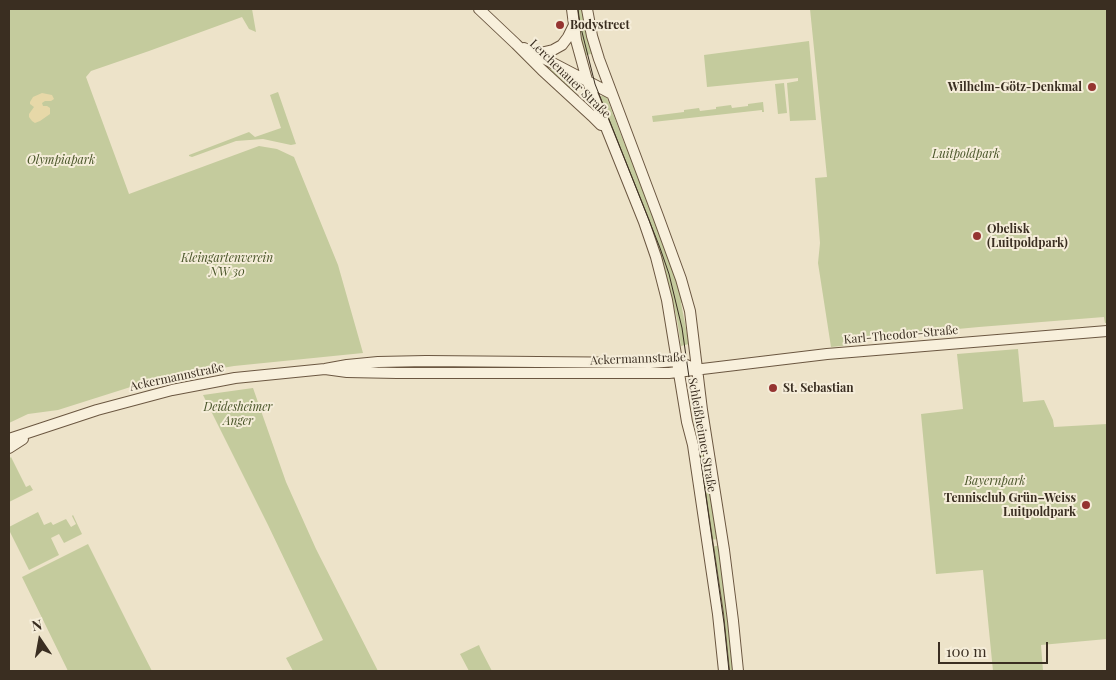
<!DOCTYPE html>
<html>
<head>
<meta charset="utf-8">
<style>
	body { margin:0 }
	#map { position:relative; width:1116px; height:680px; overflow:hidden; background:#ede3c9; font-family:"Playfair Display",serif }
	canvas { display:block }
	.frame { position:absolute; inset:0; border:10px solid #3a2e21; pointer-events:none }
	.north { position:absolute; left:15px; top:615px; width:50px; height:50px; -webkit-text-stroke:4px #f5edd9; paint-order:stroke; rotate:348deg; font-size:14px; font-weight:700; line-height:20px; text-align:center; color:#3a2e21 }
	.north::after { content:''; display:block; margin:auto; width:18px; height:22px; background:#3a2e21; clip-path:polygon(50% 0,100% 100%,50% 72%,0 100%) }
	.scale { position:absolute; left:938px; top:642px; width:110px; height:22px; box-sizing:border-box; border:2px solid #3a2e21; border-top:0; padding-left:6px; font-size:15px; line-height:18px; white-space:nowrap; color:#3a2e21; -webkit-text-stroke:4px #f5edd9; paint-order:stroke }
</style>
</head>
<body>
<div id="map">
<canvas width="1116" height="680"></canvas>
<div class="frame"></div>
<div class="north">N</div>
<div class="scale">100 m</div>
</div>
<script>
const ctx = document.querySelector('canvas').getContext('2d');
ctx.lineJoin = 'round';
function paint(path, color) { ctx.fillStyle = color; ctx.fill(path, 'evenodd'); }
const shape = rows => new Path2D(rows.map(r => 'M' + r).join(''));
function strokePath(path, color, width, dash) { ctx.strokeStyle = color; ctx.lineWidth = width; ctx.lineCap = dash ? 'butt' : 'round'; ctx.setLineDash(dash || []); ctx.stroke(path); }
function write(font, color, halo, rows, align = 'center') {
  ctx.font = font + ' "Playfair Display",serif'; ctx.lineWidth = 4; ctx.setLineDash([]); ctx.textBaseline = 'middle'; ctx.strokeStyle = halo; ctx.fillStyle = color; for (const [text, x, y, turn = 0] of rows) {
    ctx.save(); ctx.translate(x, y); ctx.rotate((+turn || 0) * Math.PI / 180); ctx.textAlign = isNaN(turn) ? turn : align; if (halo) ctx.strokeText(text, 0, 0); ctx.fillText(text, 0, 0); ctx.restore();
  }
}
paint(shape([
	[9,9,252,9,256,32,249,29,242,17,149,51,91,71,86,77,129,194,259,146,277,149,294,157,338,265,363,353,234,366,187,374,140,384,58,410,28,414,9,423],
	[576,9,584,9,594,53,584,56,580,37],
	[810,9,1107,9,1107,323,1105,323,1104,317,979,327,861,338,861,344,831,347,818,263,820,243,815,178,827,177],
	[809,41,816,120,790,121,787,83,798,81,798,78,707,87,704,55],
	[535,59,572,78,578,99],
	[784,83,787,113,778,114,775,84],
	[278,92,296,144,291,145,263,139,236,141,192,157,189,156,189,155,249,132,255,137,281,128,270,95],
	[604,95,605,95,607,98,625,145,630,150,684,302,681,303,689,344,681,346,677,319,667,279,656,243,599,97],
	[763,102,764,112,762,112,762,110,653,122,652,116,684,112,684,110,699,108,700,111,716,109,716,107,731,105,732,108,748,106,748,104],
	[1018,349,1023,402,1044,400,1053,420,1054,427,1107,424,1107,639,1041,645,1043,671,993,671,983,570,936,574,921,414,963,409,957,354],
	[694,387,719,539,709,540,693,432,695,431,689,390,694,389],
	[253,388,286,482,316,549,378,671,293,671,286,658,323,640,268,525,203,395],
	[11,457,26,487,30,485,33,490,9,502,9,459],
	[38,512,44,525,51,522,53,525,66,519,71,527,76,524,72,516,73,515,82,534,64,543,59,534,51,538,59,555,29,570,9,530,9,527],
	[88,544,134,636,152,671,68,671,22,577],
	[721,545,734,671,728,671,711,547],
	[479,645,481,650,492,671,469,671,460,654]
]), '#c4cb9d');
paint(shape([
	[42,93,52,95,54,99,51,101,45,101,42,103,43,106,47,106,50,108,50,114,40,121,35,123,32,121,29,117,29,114,34,107,30,104,30,102,33,97]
]), '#e7d8a8');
const secondary = shape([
	[479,9,516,44,542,70,592,116,601,125],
	[572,9,576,40,587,80,644,222,656,257,667,300,687,422,693,445,718,614,724,671],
	[587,9,592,36,599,59,658,216,681,279,690,311,702,410,724,550,733,621,738,671],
	[524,48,612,94],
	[536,54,553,50,562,45,568,37,574,25],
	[325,369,347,372,397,373,669,373,827,354,1107,331],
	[9,439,97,410,172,390,235,378,325,369,347,365,378,362,426,361,650,363,677,361,696,369],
	[9,448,23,439]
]);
strokePath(secondary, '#6b5741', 12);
strokePath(secondary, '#f8f0dc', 10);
strokePath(shape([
	[578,9,580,24,595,84,660,248,669,274,682,328,724,623,729,671]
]), '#3a2e21', 1);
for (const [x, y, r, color] of [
	[560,25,5,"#953431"],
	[1092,87,5,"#953431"],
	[977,236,5,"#953431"],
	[773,388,5,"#953431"],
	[1086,505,5,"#953431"]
]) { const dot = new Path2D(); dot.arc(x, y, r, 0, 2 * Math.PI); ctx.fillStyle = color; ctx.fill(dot); strokePath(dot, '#f5edd9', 2); }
write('bold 12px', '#3a2e21', '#f5edd9', [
	["Bodystreet",570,25],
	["Wilhelm-Götz-Denkmal",1082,87,"right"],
	["Obelisk",987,229],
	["(Luitpoldpark)",987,243],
	["St. Sebastian",783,388],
	["Tennisclub Grün–Weiss",1076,498,"right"],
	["Luitpoldpark",1076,512,"right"]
], 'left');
write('12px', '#3a2e21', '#f5edd9', [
	["Lerchenauer Straße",570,79,44],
	["Karl-Theodor-Straße",901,335,-5],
	["Ackermannstraße",638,359,-2],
	["Ackermannstraße",177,377,-12],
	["Schleißheimer Straße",702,435,80]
]);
write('italic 12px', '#495529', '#f5edd9', [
	["Luitpoldpark",966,154],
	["Olympiapark",61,160],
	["Kleingartenverein",227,258],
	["NW 30",227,272],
	["Deidesheimer",238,407],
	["Anger",238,421],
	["Bayernpark",995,481]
]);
</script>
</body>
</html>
